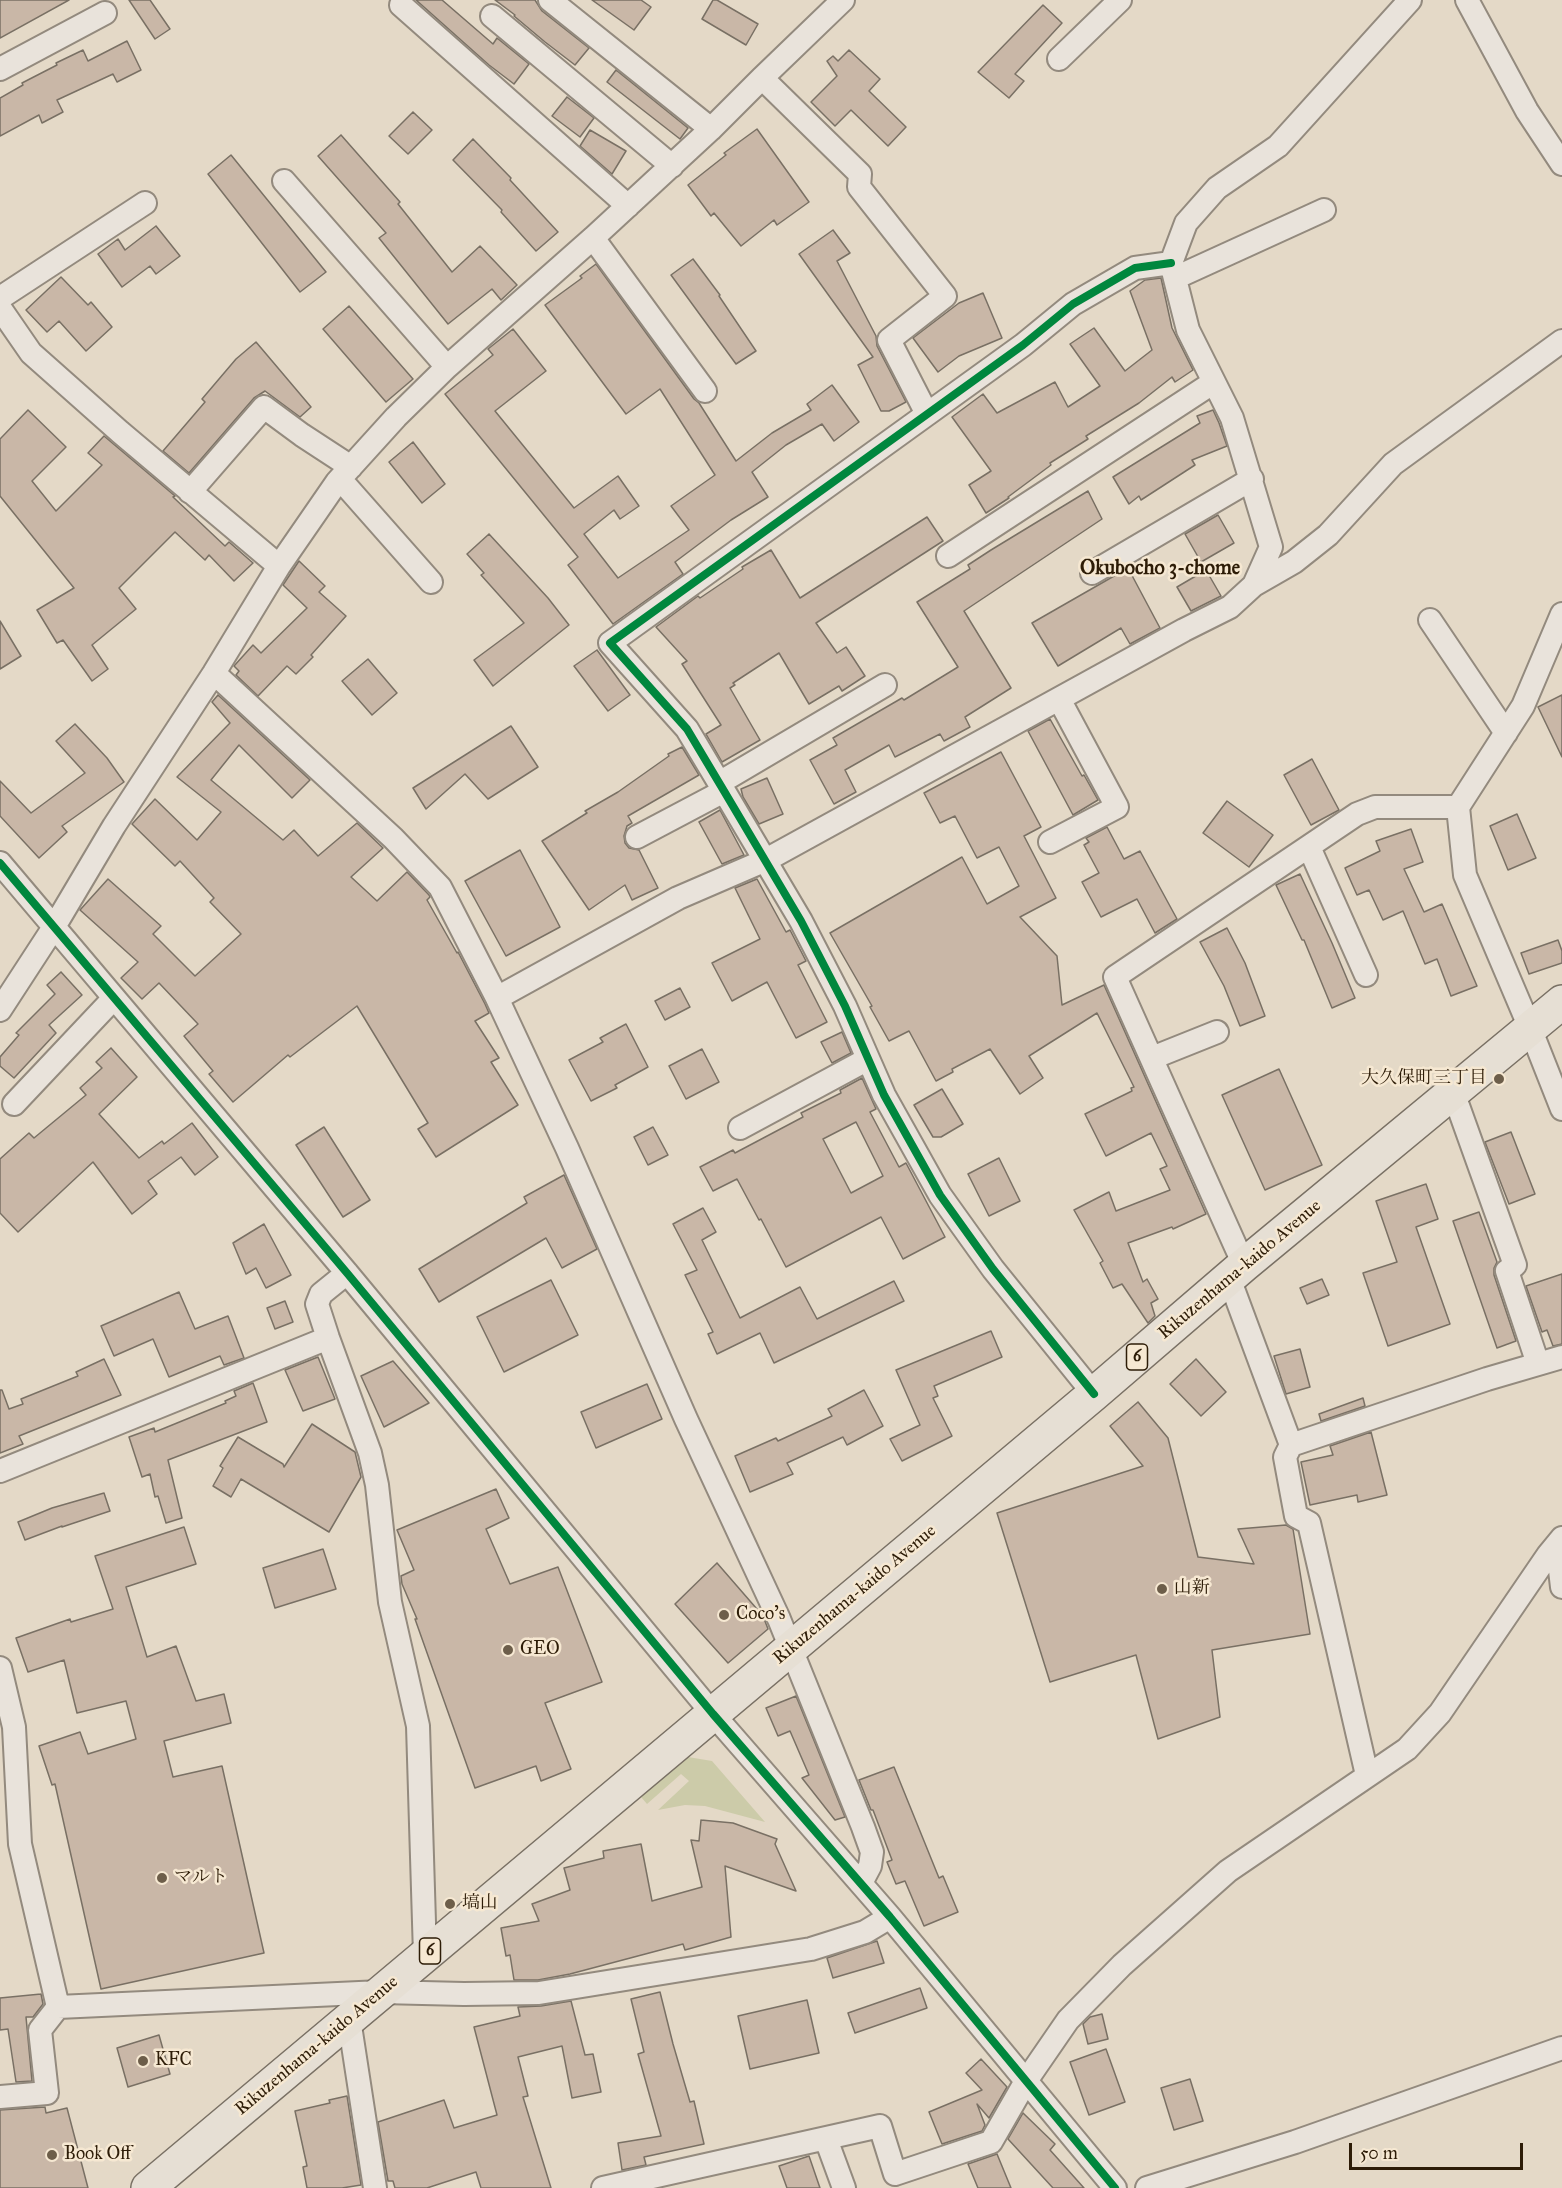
<!DOCTYPE html>
<html>
<head>
<meta charset="utf-8">
<style>
	body { margin:0 }
	#map { position:relative; width:1562px; height:2188px; overflow:hidden; background:#e4d9c7; font-family:"IM FELL Great Primer",serif }
	canvas { display:block }
	.scale { position:absolute; left:1349px; top:2143px; width:174px; height:27px; box-sizing:border-box; border:3px solid #2d1c07; border-top:0; padding-left:8px; font-size:18px; line-height:21px; white-space:nowrap; color:#2d1c07; -webkit-text-stroke:4px #f6e8d2; paint-order:stroke }
</style>
</head>
<body>
<div id="map">
<canvas width="1562" height="2188"></canvas>
<div class="scale">50 m</div>
</div>
<script>
const ctx = document.querySelector('canvas').getContext('2d');
ctx.lineJoin = 'round';
function paint(path, color) { ctx.fillStyle = color; ctx.fill(path, 'evenodd'); }
const shape = rows => new Path2D(rows.map(r => 'M' + r).join(''));
function strokePath(path, color, width, dash) { ctx.strokeStyle = color; ctx.lineWidth = width; ctx.lineCap = dash ? 'butt' : 'round'; ctx.setLineDash(dash || []); ctx.stroke(path); }
function write(font, color, halo, rows, align = 'center') {
  ctx.font = font + ' "IM FELL Great Primer","Noto Serif JP",serif'; ctx.lineWidth = 5; ctx.setLineDash([]); ctx.textBaseline = 'middle'; ctx.strokeStyle = halo; ctx.fillStyle = color; for (const [text, x, y, turn = 0] of rows) {
    ctx.save(); ctx.translate(x, y); ctx.rotate((+turn || 0) * Math.PI / 180); ctx.textAlign = isNaN(turn) ? turn : align; if (halo) ctx.strokeText(text, 0, 0); ctx.fillText(text, 0, 0); ctx.restore();
  }
}
paint(shape([
	[688,1757,712,1761,765,1822,705,1806,685,1805,658,1810,689,1781,681,1774,647,1804,641,1797]
]), '#cccba9');
const building = shape([
	[0,0,69,0,0,38,0,0],
	[129,0,150,0,170,29,155,39,129,0],
	[416,0,442,0,493,44,497,38,529,64,514,84,489,65,416,0],
	[495,0,535,0,542,11,589,48,575,65,545,42,514,16,515,15,495,0],
	[592,0,641,0,651,7,634,30,592,0],
	[713,0,717,0,758,24,746,45,702,19,713,0],
	[1043,5,1062,23,1015,74,1024,81,1009,98,978,72,1043,5],
	[127,41,141,70,117,82,113,74,57,100,63,112,42,123,39,115,0,136,0,98,23,85,22,83,57,65,56,63,83,50,88,61,127,41],
	[849,50,880,79,869,91,906,127,888,146,851,110,835,126,811,102,837,76,827,61,833,56,838,61,849,50],
	[616,70,688,128,680,139,607,82,616,70],
	[567,97,594,118,580,137,552,116,567,97],
	[413,112,432,130,408,154,389,136,413,112],
	[757,129,809,202,777,225,774,220,741,246,714,213,711,216,688,185,726,155,724,153,757,129],
	[590,130,626,151,612,174,580,146,590,130],
	[341,135,400,202,398,204,452,272,480,246,517,285,501,300,492,289,448,324,379,238,386,233,318,156,341,135],
	[473,139,511,178,510,180,558,232,536,251,501,212,502,210,453,160,473,139],
	[231,155,326,272,300,292,208,174,231,155],
	[156,226,180,256,156,274,150,266,122,287,98,254,118,239,125,250,156,226],
	[833,230,850,253,837,261,876,336,877,346,906,402,889,411,881,411,858,365,873,357,799,254,833,230],
	[693,259,720,295,719,296,756,351,736,364,671,275,693,259],
	[596,264,694,399,699,403,736,461,772,433,811,410,807,404,832,385,859,422,834,441,822,424,786,445,752,472,768,497,731,520,675,562,683,574,613,624,568,565,578,557,445,394,493,355,488,349,513,329,546,371,495,411,574,508,618,476,639,506,620,519,614,510,584,534,618,578,689,530,671,506,715,475,660,389,626,414,545,305,582,278,580,276,596,264],
	[61,277,88,305,91,302,112,327,86,351,59,321,47,332,26,310,61,277],
	[1161,278,1172,328,1193,370,1175,382,1172,377,1139,403,1086,436,1088,439,1050,463,1051,465,1008,497,1009,498,986,513,969,485,991,471,952,417,983,394,997,413,1055,382,1068,407,1100,386,1070,344,1094,328,1125,371,1152,350,1130,291,1145,280,1161,278],
	[983,293,1002,338,959,356,938,372,913,338,959,303,983,293],
	[349,306,413,379,386,402,323,329,349,306],
	[256,342,311,407,300,417,265,391,254,398,189,473,163,451,205,402,202,399,236,359,256,342],
	[28,410,66,447,32,481,56,511,102,465,88,453,104,436,175,496,173,497,225,546,229,542,253,563,234,581,209,555,205,560,175,532,119,588,136,609,92,645,108,669,92,681,63,640,57,643,37,610,74,588,0,496,0,439,28,410],
	[1213,410,1219,423,1227,446,1192,460,1195,465,1141,500,1139,496,1129,504,1113,477,1200,423,1197,416,1213,410],
	[413,442,445,484,422,503,389,462,413,442],
	[1088,491,1102,519,964,611,1011,688,965,717,970,727,944,741,940,734,895,757,889,745,845,770,856,792,834,804,810,760,837,745,833,738,902,698,904,700,958,667,917,602,970,569,968,565,991,550,1088,491],
	[1218,515,1234,543,1201,562,1185,534,1218,515],
	[927,517,943,541,816,623,837,653,846,647,865,676,842,691,839,686,809,704,779,653,733,683,735,685,730,688,760,740,722,762,706,734,721,725,682,664,687,661,656,627,698,596,700,598,743,569,742,567,771,550,800,598,927,517],
	[489,534,548,598,569,625,493,686,474,660,524,623,481,575,484,573,467,554,489,534],
	[299,561,325,586,319,592,346,616,311,655,313,657,296,674,287,666,258,696,236,675,239,671,234,666,253,645,261,653,307,608,283,585,299,561],
	[1128,568,1160,628,1130,644,1121,628,1058,666,1032,623,1128,568],
	[1206,570,1221,596,1191,611,1177,587,1206,570],
	[0,621,21,656,0,669,0,621],
	[597,650,630,695,608,711,574,666,597,650],
	[368,659,397,693,372,715,342,681,368,659],
	[218,695,310,780,292,798,239,745,211,780,283,840,294,830,318,856,357,823,383,848,351,877,377,901,407,872,429,895,430,897,427,900,457,953,458,952,485,1004,489,1013,475,1021,499,1058,491,1062,518,1105,436,1157,418,1129,428,1123,357,1006,290,1057,288,1055,233,1102,209,1074,213,1071,184,1036,198,1024,159,983,142,999,121,978,138,962,80,910,108,879,161,926,153,934,195,976,241,934,210,902,214,898,180,861,175,866,132,824,155,799,197,840,221,812,177,777,230,723,212,702,218,695],
	[1562,695,1562,757,1538,707,1562,695],
	[1050,719,1082,776,1084,775,1098,800,1073,815,1028,731,1050,719],
	[75,724,107,758,124,782,62,826,67,832,39,858,0,816,0,781,31,813,85,773,56,741,75,724],
	[511,726,538,767,488,799,465,774,426,809,413,788,511,726],
	[682,747,699,775,628,816,632,823,627,826,624,836,625,843,629,848,639,850,658,888,632,900,625,885,589,910,542,841,587,813,585,811,618,792,669,756,668,754,682,747],
	[1001,752,1041,827,1024,836,1056,898,1020,917,1057,956,1062,1005,1104,985,1206,1214,1173,1229,1172,1227,1128,1243,1143,1282,1147,1279,1158,1299,1151,1303,1155,1316,1148,1323,1122,1284,1113,1288,1100,1263,1103,1261,1074,1210,1109,1192,1116,1211,1170,1190,1160,1169,1167,1166,1151,1133,1106,1156,1085,1114,1132,1091,1131,1088,1134,1087,1097,1013,1029,1056,1043,1078,1020,1094,990,1049,952,1069,953,1072,936,1081,909,1031,889,1041,870,1007,872,1006,830,933,962,857,987,904,1019,886,999,847,977,858,955,816,940,823,924,793,1001,752],
	[1312,759,1339,810,1311,825,1284,775,1312,759],
	[767,778,783,814,759,824,743,797,741,789,767,778],
	[1227,801,1273,835,1249,867,1203,833,1227,801],
	[720,810,744,855,722,864,699,822,720,810],
	[1517,814,1536,858,1508,870,1490,826,1517,814],
	[1107,827,1124,859,1140,851,1177,919,1155,933,1137,899,1101,917,1082,882,1099,873,1084,845,1089,842,1086,838,1107,827],
	[1411,829,1423,862,1404,869,1424,912,1442,904,1477,986,1451,996,1437,959,1425,964,1403,911,1383,920,1369,890,1357,895,1345,868,1380,851,1376,841,1411,829],
	[520,850,560,927,506,956,465,881,520,850],
	[1300,874,1332,943,1355,998,1332,1008,1304,940,1302,940,1276,885,1300,874],
	[757,879,786,932,790,930,806,961,798,965,827,1022,796,1038,767,982,732,1001,712,963,760,939,735,888,757,879],
	[1227,928,1245,963,1265,1016,1240,1026,1224,986,1200,942,1227,928],
	[1558,940,1562,951,1562,963,1529,974,1521,953,1558,940],
	[61,972,82,995,49,1025,56,1033,14,1078,0,1066,0,1057,19,1035,16,1033,55,994,47,985,61,972],
	[680,988,690,1007,665,1020,655,1001,680,988],
	[626,1024,648,1067,615,1085,617,1088,591,1101,569,1060,603,1042,600,1038,626,1024],
	[842,1032,851,1053,832,1063,821,1042,842,1032],
	[111,1048,137,1077,99,1114,139,1158,162,1141,164,1144,192,1123,218,1157,195,1175,181,1157,148,1181,157,1194,132,1214,93,1162,18,1232,0,1213,0,1159,29,1133,34,1138,86,1095,80,1088,102,1068,96,1062,111,1048],
	[702,1049,719,1082,686,1099,669,1066,702,1049],
	[1279,1069,1322,1165,1265,1190,1222,1095,1279,1069],
	[862,1078,876,1109,870,1112,871,1114,899,1167,906,1163,945,1237,903,1259,881,1217,786,1267,761,1219,759,1220,737,1179,713,1191,700,1167,733,1150,735,1153,803,1117,801,1113,841,1093,840,1090,862,1078],
	[856,1122,883,1176,851,1193,823,1139,856,1122],
	[942,1089,963,1124,941,1137,933,1137,914,1105,942,1089],
	[324,1127,370,1200,343,1217,296,1145,324,1127],
	[653,1127,668,1155,648,1165,634,1137,653,1127],
	[1511,1132,1535,1194,1509,1204,1485,1142,1511,1132],
	[999,1158,1020,1201,989,1216,968,1174,999,1158],
	[564,1175,597,1249,562,1268,546,1238,439,1302,419,1269,527,1203,524,1197,564,1175],
	[1426,1184,1438,1219,1416,1227,1450,1324,1388,1346,1363,1273,1397,1262,1376,1201,1426,1184],
	[703,1208,716,1232,702,1240,740,1318,800,1287,817,1319,894,1281,904,1301,774,1363,760,1333,717,1354,708,1334,713,1332,685,1275,697,1270,673,1224,703,1208],
	[1479,1212,1497,1262,1494,1268,1494,1275,1516,1341,1497,1348,1453,1221,1479,1212],
	[264,1224,291,1275,266,1288,256,1268,246,1274,233,1243,264,1224],
	[1562,1274,1562,1344,1553,1346,1547,1330,1542,1332,1526,1286,1562,1274],
	[1322,1279,1329,1295,1307,1304,1300,1288,1322,1279],
	[551,1280,578,1335,504,1372,477,1317,551,1280],
	[179,1292,195,1329,228,1316,244,1358,224,1365,220,1356,169,1377,153,1339,114,1356,101,1326,179,1292],
	[285,1301,293,1322,275,1329,267,1308,285,1301],
	[991,1331,1002,1357,934,1386,938,1396,933,1398,952,1436,902,1461,890,1439,920,1425,896,1370,991,1331],
	[1300,1349,1310,1387,1286,1394,1274,1356,1300,1349],
	[318,1357,335,1399,303,1411,285,1370,318,1357],
	[104,1359,121,1395,19,1436,23,1444,0,1453,0,1390,2,1390,9,1409,23,1404,21,1399,78,1376,76,1372,104,1359],
	[1196,1359,1226,1392,1201,1416,1170,1384,1196,1359],
	[393,1361,429,1403,384,1427,361,1376,393,1361],
	[253,1383,267,1422,168,1460,182,1518,166,1523,158,1496,155,1497,150,1474,142,1477,129,1437,154,1428,155,1432,226,1403,225,1401,236,1396,234,1391,253,1383],
	[647,1384,662,1419,596,1448,581,1412,647,1384],
	[864,1390,883,1426,847,1445,843,1437,787,1463,793,1474,750,1492,735,1456,776,1438,778,1441,832,1416,828,1409,864,1390],
	[1363,1398,1365,1406,1321,1421,1319,1414,1363,1398],
	[1138,1402,1168,1438,1198,1557,1254,1564,1238,1529,1286,1525,1293,1529,1310,1634,1212,1650,1220,1717,1158,1739,1136,1655,1050,1682,997,1513,1143,1466,1110,1426,1138,1402],
	[312,1424,355,1452,361,1477,329,1532,241,1479,231,1497,213,1486,223,1468,220,1466,238,1437,283,1464,284,1467,312,1424],
	[1371,1432,1387,1495,1358,1502,1357,1495,1310,1505,1301,1462,1333,1455,1330,1446,1371,1432],
	[496,1489,509,1518,486,1529,510,1584,558,1567,602,1682,545,1703,571,1769,541,1781,536,1766,475,1788,415,1619,417,1619,402,1584,401,1576,414,1570,397,1530,496,1489],
	[104,1493,110,1511,62,1527,62,1526,25,1540,18,1522,52,1508,104,1493],
	[184,1527,196,1564,126,1587,147,1657,176,1646,196,1701,224,1694,231,1723,164,1741,173,1777,222,1766,264,1953,101,1989,55,1784,52,1785,39,1746,80,1732,88,1754,136,1739,126,1701,77,1713,64,1660,28,1672,16,1638,70,1619,71,1622,113,1609,95,1556,184,1527],
	[323,1549,336,1589,275,1608,263,1568,323,1549],
	[717,1563,763,1616,768,1629,728,1663,675,1604,717,1563],
	[796,1696,845,1817,835,1820,802,1778,809,1775,790,1731,778,1736,766,1708,796,1696],
	[894,1767,939,1878,943,1876,958,1912,924,1926,905,1881,896,1884,887,1862,892,1860,873,1810,871,1810,859,1780,894,1767],
	[701,1820,733,1823,777,1839,775,1844,796,1891,725,1866,731,1937,685,1950,683,1944,570,1974,538,1980,514,1980,510,1955,506,1956,501,1928,539,1921,532,1904,570,1890,564,1868,604,1858,603,1851,641,1844,652,1901,702,1887,691,1840,699,1841,701,1820],
	[877,1941,884,1963,833,1978,827,1958,877,1941],
	[920,1988,927,2008,855,2033,848,2013,920,1988],
	[660,1992,673,2044,690,2102,694,2101,704,2144,644,2157,646,2165,622,2170,618,2143,661,2136,638,2054,644,2052,631,1999,660,1992],
	[41,1994,43,2004,33,2017,26,2017,32,2081,16,2082,8,2029,0,2030,0,1998,41,1994],
	[807,2000,819,2053,750,2069,738,2016,807,2000],
	[571,2001,585,2055,593,2054,601,2092,572,2098,562,2046,518,2057,528,2096,523,2097,551,2188,481,2188,476,2172,427,2188,395,2188,393,2181,388,2181,378,2122,444,2100,454,2128,497,2115,474,2027,520,2016,518,2007,541,2006,571,2001],
	[1102,2014,1108,2039,1088,2044,1083,2024,1090,2017,1102,2014],
	[159,2035,170,2074,128,2087,117,2048,159,2035],
	[1106,2049,1125,2102,1089,2115,1070,2062,1106,2049],
	[981,2059,1007,2087,989,2118,977,2104,985,2125,982,2131,942,2144,929,2112,982,2090,966,2073,981,2059],
	[1190,2079,1203,2121,1174,2130,1161,2088,1190,2079],
	[347,2096,361,2185,342,2188,307,2188,303,2167,307,2166,295,2111,330,2103,329,2100,347,2096],
	[45,2107,46,2113,67,2108,88,2188,0,2188,0,2110,45,2107],
	[1023,2113,1055,2144,1050,2150,1084,2188,1053,2188,1008,2139,1023,2113],
	[997,2154,1011,2188,978,2188,968,2164,997,2154],
	[809,2156,820,2188,787,2188,779,2166,809,2156]
]);
paint(building, '#c9b7a7');
strokePath(building, '#797064', 1.5);
const minor = shape([
	[550,0,711,129],
	[1467,0,1527,111,1562,164],
	[401,5,628,206],
	[492,16,672,166],
	[1059,59,1120,0],
	[0,69,105,13],
	[762,78,860,174,859,187,945,296,889,340,927,414],
	[284,181,447,367],
	[593,238,705,391],
	[1175,278,1324,210],
	[0,298,145,203],
	[0,308,31,353,120,432,279,566],
	[340,479,431,582],
	[190,492,264,407,302,435,351,467],
	[948,556,1214,382],
	[1092,573,1252,479],
	[1254,585,1294,562,1328,535,1393,464,1562,341],
	[1562,614,1523,706,1458,807,1465,875,1530,1028,1562,1109],
	[1430,620,1506,733],
	[214,673,393,838,440,887,497,998,567,1148,686,1419,779,1619,863,1827,872,1852,870,1866,861,1883],
	[719,783,885,685],
	[637,837,724,791],
	[1050,842,1117,807,1059,699],
	[1309,847,1366,975],
	[0,863,347,1273,713,1714,890,1917,1115,2188],
	[497,998,678,898,766,860,1184,630,1230,607,1254,585,1271,547,1232,418,1188,330,1171,263,1186,223,1217,188,1278,146,1410,0],
	[0,1010,54,927,114,826,214,673,279,566,337,482,396,417,447,367,593,238,711,129,762,78,843,0],
	[1152,1058,1217,1032],
	[1453,1092,1515,1265,1507,1271,1538,1364],
	[14,1104,114,998],
	[740,1128,868,1059],
	[1244,1265,1115,977,1357,814,1375,807,1458,807],
	[347,1273,321,1294,317,1304,328,1338,370,1453,377,1485,390,1602,418,1726,425,1955],
	[1229,1278,1291,1445,1487,1379,1562,1357],
	[1094,1394,993,1269,940,1195,884,1095,845,1006,801,921,724,791,687,729,610,643,1023,345,1073,304,1135,268,1171,263],
	[1291,1445,1285,1457,1296,1516,1309,1523,1367,1775],
	[0,1471,328,1338],
	[1557,1544,1562,1587],
	[0,1668,14,1727,20,1844,58,2007],
	[349,2019,375,2188],
	[0,2097,47,2093,40,2030,58,2007,381,1992,464,1994,539,1993,811,1949,865,1932,890,1917],
	[826,2139,844,2188],
	[603,2188,880,2126,895,2174,991,2142,1026,2081,1068,2020,1122,1965,1228,1871,1407,1749,1440,1713,1548,1555,1562,1538],
	[1147,2188,1295,2142,1562,2048]
]);
const highway = shape([
	[148,2188,1094,1394,1244,1265,1562,1002]
]);
strokePath(minor, '#938a7e', 26);
strokePath(highway, '#797064', 36);
strokePath(minor, '#e9e3db', 22);
strokePath(highway, '#e6dfd4', 33);
strokePath(shape([
	[0,863,347,1273,713,1714,890,1917,1115,2188],
	[1094,1394,993,1269,940,1195,884,1095,845,1006,801,921,724,791,687,729,610,643,1023,345,1073,304,1135,268,1171,263]
]), '#00873e', 8);
for (const [x, y, r, color] of [
	[1499,1079,6,"#6d5e4a"],
	[1162,1589,6,"#6d5e4a"],
	[724,1615,6,"#6d5e4a"],
	[508,1650,6,"#6d5e4a"],
	[162,1878,6,"#6d5e4a"],
	[450,1904,6,"#6d5e4a"],
	[143,2061,6,"#6d5e4a"],
	[52,2155,6,"#6d5e4a"]
]) { const dot = new Path2D(); dot.arc(x, y, r, 0, 2 * Math.PI); ctx.fillStyle = color; ctx.fill(dot); strokePath(dot, '#f6e8d2', 2); }
for (const [x, y, w] of [
	[1137,1357,21],
	[430,1951,21]
]) { const box = new Path2D(); box.roundRect(x - w / 2, y - 13, w, 26, 4.5); ctx.fillStyle = '#f6e8d2'; ctx.fill(box); strokePath(box, '#2d1c07', 1.5); }
write('bold 16px', '#2d1c07', null, [
	["6",1137,1357],
	["6",430,1951]
]);
write('18px', '#2d1c07', '#f6e8d2', [
	["大久保町三丁目",1487,1079,"right"],
	["山新",1174,1589],
	["Coco's",736,1615],
	["GEO",520,1650],
	["マルト",174,1878],
	["塙山",462,1904],
	["KFC",155,2061],
	["Book Off",64,2155]
], 'left');
write('18px', '#2d1c07', '#f6e8d2', [
	["Rikuzenhama-kaido Avenue",1240,1270,-40],
	["Rikuzenhama-kaido Avenue",855,1595,-40],
	["Rikuzenhama-kaido Avenue",317,2046,-40]
]);
write('bold 20px', '#2d1c07', '#f6e8d2', [
	["Okubocho 3-chome",1160,569]
]);
</script>
</body>
</html>
